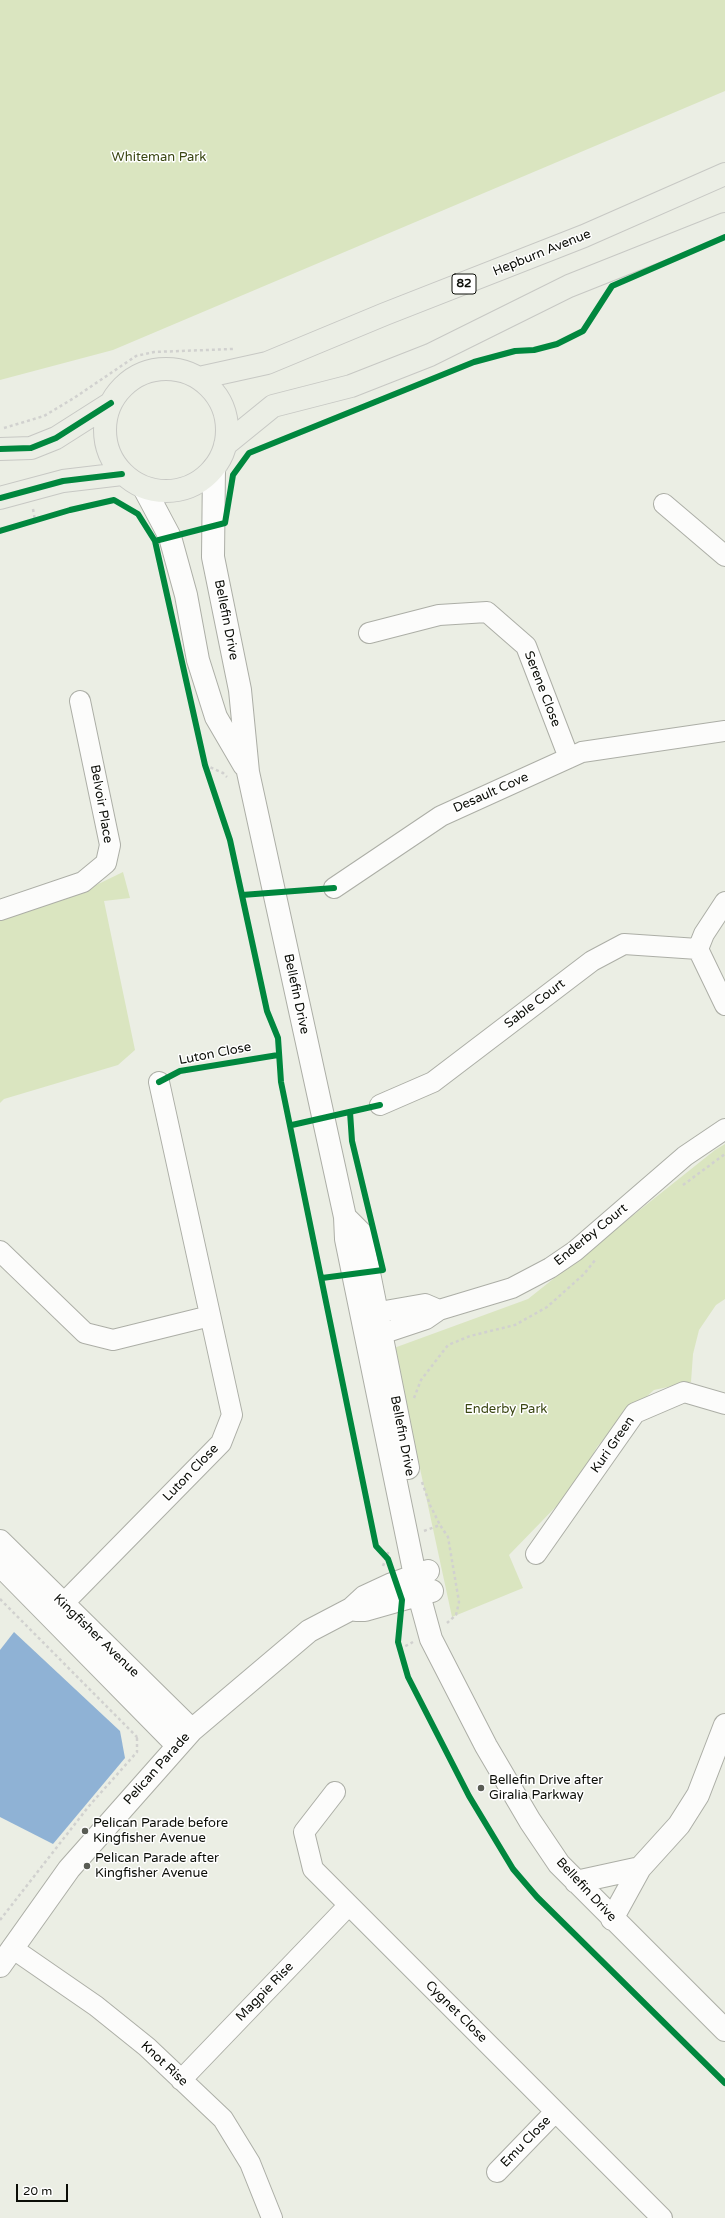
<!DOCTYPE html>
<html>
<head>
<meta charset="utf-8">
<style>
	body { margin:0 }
	#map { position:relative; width:725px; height:2218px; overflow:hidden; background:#ebeee4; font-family:"Varela Round",sans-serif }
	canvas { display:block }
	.scale { position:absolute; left:16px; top:2184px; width:52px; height:18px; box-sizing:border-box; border:2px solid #0b0d07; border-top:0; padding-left:5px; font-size:12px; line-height:14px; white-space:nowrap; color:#0b0d07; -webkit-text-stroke:3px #fff; paint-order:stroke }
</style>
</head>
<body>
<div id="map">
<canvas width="725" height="2218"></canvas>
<div class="scale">20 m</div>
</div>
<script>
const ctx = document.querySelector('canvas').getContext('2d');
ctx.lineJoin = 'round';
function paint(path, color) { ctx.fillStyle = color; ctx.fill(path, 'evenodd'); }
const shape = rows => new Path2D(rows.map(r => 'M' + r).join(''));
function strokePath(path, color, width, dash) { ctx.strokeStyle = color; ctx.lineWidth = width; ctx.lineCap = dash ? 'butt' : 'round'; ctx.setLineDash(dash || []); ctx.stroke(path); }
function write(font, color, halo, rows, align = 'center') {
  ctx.font = font + ' "Varela Round",sans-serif'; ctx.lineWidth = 3; ctx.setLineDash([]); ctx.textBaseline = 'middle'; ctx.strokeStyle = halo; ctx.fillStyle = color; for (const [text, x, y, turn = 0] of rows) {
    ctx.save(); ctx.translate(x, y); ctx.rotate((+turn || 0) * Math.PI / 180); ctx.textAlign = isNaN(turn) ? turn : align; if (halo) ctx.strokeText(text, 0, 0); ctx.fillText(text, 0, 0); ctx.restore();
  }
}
paint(shape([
	[0,0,725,0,725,91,113,350,0,380],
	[123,872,130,898,104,901,135,1050,118,1065,4,1099,0,1103,0,918,90,888],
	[725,1144,725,1299,716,1305,699,1330,693,1354,691,1382,654,1390,620,1420,597,1447,576,1486,509,1555,523,1588,452,1617,394,1348,528,1299,715,1150]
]), '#dae5c0');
paint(shape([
	[14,1632,120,1731,125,1758,53,1844,0,1817,0,1650]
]), '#8fb2d5');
const street = shape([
	[664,504,725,556],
	[369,633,439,615,487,612,526,646,569,758],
	[334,888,441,816,582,752,725,731],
	[0,910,83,882,106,863,110,845,80,701],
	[698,949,704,934,725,902],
	[380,1105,433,1082,592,961,624,944,698,949,725,1005],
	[0,1251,85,1333,113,1340,210,1316],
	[362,1315,425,1304,439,1310],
	[366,1339,426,1319,439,1310,512,1288,550,1268,575,1251,685,1156,725,1129],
	[536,1554,635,1413,684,1392,725,1404],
	[53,1614,221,1443,232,1415,159,1082],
	[335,1792,304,1832,313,1869,662,2218],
	[12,1948,96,2006,147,2047,223,2119,250,2163,272,2218],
	[181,2080,349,1905],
	[497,2172,555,2112]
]);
const secondary = shape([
	[214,468,213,557,240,690,248,772,345,1217,346,1239,419,1595,431,1639,486,1746,530,1821,559,1864,725,2030],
	[144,488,170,537,186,595,198,660,216,717,244,765],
	[345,1217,361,1233,408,1468],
	[0,1541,192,1730],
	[0,1565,177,1745],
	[356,1610,365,1610,432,1591],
	[576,1882,640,1868],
	[612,1919,640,1868,679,1825,698,1795,725,1725],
	[0,1966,69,1869,192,1730,309,1631,351,1609,364,1597,392,1584,428,1571]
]);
const primary = shape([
	'105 430a61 61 0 1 1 122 0a61 61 0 1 1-122 0Z',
	[199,378,267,363,385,314,584,236,725,174],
	[225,445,273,406,351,386,430,355,569,286,725,224],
	[0,449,31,448,56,438,111,403],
	[0,498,63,481,122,474]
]);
strokePath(street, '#acaea6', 22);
strokePath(secondary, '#acaea6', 24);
strokePath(primary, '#c7c8c4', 24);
strokePath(shape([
	[4,428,44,416,74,398,136,356,154,352,233,349],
	[33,509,35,520],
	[205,765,223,773,227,777],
	[683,1185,725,1154],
	[414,1398,421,1380,448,1345,470,1336,515,1325,547,1307,584,1274,596,1259],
	[422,1482,430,1505,440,1525],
	[424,1531,440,1525,448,1537,459,1602,456,1615,447,1623],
	[383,1566,389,1550],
	[0,1599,137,1737,140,1735],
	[400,1649,413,1642],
	[0,1920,89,1806,137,1752,137,1737]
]), '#d1d1cf', 2.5, [3, 3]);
strokePath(street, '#fcfcfb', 20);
strokePath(secondary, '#fcfcfb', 22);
strokePath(primary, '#ebeee5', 22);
strokePath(shape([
	[0,449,31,448,56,438,111,403],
	[0,498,63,481,122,474],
	[0,531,70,510,114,500,138,514,155,541,205,765,230,840,267,1011,278,1038,281,1082,376,1546,388,1559,402,1600,398,1642,408,1677,469,1796,513,1869,537,1897,725,2083],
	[155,541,225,523,233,475,249,453,474,362,515,351,534,350,557,344,583,331,612,286,725,237],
	[242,895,334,888],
	[159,1082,180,1071,278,1055],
	[292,1125,380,1105],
	[322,1278,383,1270,352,1141,350,1112]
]), '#00873e', 6);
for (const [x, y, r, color] of [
	[481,1788,4,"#595c54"],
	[85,1831,4,"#595c54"],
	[87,1866,4,"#595c54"]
]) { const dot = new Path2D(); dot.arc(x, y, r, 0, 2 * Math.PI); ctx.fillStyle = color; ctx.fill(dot); strokePath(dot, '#fff', 1.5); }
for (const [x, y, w] of [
	[464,284,24]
]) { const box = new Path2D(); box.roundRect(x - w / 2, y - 10, w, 20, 3); ctx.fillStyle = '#fff'; ctx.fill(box); strokePath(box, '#0b0d07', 1); }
write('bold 12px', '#0b0d07', null, [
	["82",464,284]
]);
write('13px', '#3a4612', '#fff', [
	["Whiteman Park",159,158],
	["Enderby Park",506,1410]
]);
write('13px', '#0b0d07', '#fff', [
	["Hepburn Avenue",542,253,-22],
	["Bellefin Drive",226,620,79],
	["Serene Close",542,689,69],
	["Desault Cove",491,793,-24],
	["Belvoir Place",101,804,80],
	["Bellefin Drive",296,994,78],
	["Sable Court",535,1004,-37],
	["Luton Close",215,1054,-11],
	["Enderby Court",591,1235,-39],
	["Bellefin Drive",402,1436,79],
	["Kuri Green",613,1445,-55],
	["Luton Close",191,1473,-46],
	["Kingfisher Avenue",96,1636,44],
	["Pelican Parade",157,1769,-48],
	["Bellefin Drive",586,1890,47],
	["Magpie Rise",265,1992,-46],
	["Cygnet Close",456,2012,45],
	["Knot Rise",164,2064,43],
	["Emu Close",526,2142,-46]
]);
write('13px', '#0b0d07', '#fff', [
	["Bellefin Drive after",489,1781],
	["Giralia Parkway",489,1796],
	["Pelican Parade before",93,1824],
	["Kingfisher Avenue",93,1839],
	["Pelican Parade after",95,1859],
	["Kingfisher Avenue",95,1874]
], 'left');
</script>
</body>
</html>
